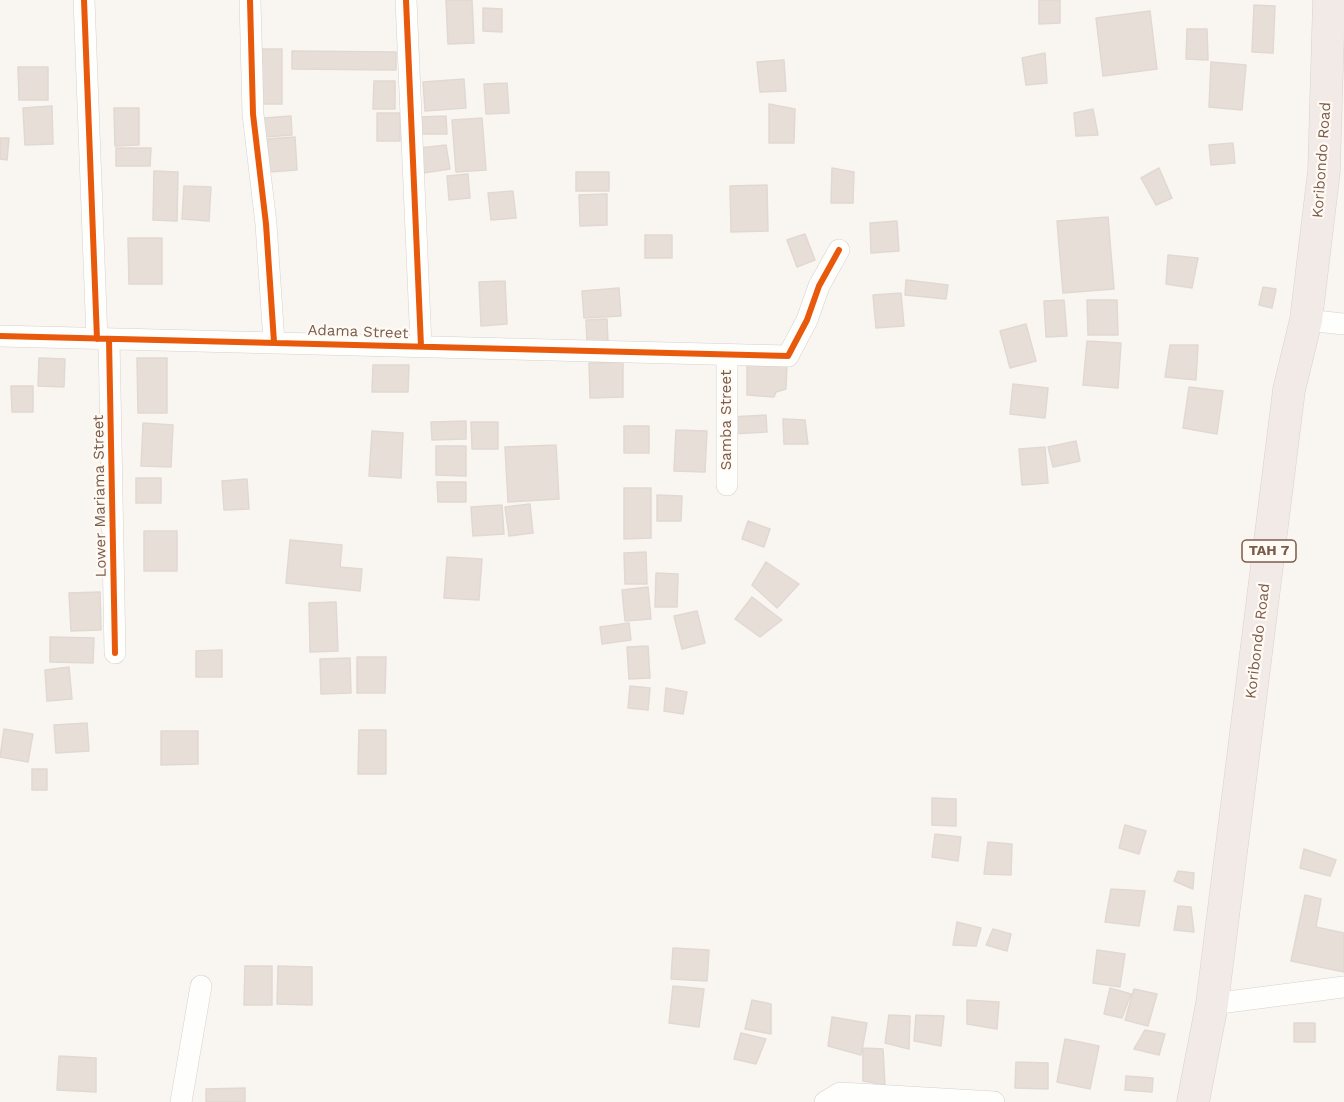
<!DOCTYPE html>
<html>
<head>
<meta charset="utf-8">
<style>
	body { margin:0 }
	canvas { display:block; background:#f9f5f0 }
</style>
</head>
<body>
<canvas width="1344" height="1102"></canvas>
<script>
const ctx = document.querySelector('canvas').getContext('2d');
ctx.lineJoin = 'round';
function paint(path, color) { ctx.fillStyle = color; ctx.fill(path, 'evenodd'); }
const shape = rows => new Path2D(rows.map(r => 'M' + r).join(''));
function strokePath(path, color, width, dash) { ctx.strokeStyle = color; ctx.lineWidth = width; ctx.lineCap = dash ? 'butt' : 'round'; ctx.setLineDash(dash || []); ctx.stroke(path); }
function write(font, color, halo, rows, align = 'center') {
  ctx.font = font + ' "Work Sans",sans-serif'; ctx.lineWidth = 4.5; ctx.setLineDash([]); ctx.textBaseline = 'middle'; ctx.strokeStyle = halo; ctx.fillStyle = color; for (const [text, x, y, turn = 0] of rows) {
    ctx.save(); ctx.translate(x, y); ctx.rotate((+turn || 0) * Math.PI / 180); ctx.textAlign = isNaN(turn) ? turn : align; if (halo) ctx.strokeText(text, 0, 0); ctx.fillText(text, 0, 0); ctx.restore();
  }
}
const building = shape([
	[446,0,472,0,474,43,448,44,446,0],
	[1039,0,1060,0,1060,23,1039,24,1039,0],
	[1254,5,1275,6,1273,53,1252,52,1254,5],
	[483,8,502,9,502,32,483,31,483,8],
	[1150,11,1157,69,1103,76,1096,18,1150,11],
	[1187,29,1207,29,1208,60,1186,59,1187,29],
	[261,49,282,49,282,104,261,104,261,49],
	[292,51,396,52,396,70,292,69,292,51],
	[1045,53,1047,83,1026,85,1022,58,1045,53],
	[784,60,786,91,760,92,757,62,784,60],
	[1211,62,1246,65,1242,110,1209,107,1211,62],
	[18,67,48,67,48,100,19,100,18,67],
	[464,79,466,108,425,111,423,82,464,79],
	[374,81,395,81,395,109,373,109,374,81],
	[507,83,509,113,486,114,484,84,507,83],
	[769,104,795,109,794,143,769,143,769,104],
	[52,106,53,144,25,145,23,108,52,106],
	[114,108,139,108,139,145,115,146,114,108],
	[1093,109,1098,135,1076,136,1074,113,1093,109],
	[377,113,400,113,400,141,377,141,377,113],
	[291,116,292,135,265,137,264,118,291,116],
	[446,116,447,134,420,134,420,117,446,116],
	[482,118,486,170,456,172,452,120,482,118],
	[295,137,297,170,269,172,267,139,295,137],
	[0,138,9,138,7,160,0,159,0,138],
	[1233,143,1235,163,1211,165,1209,145,1233,143],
	[446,145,450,169,423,173,419,148,446,145],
	[116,148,151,148,150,166,116,166,116,148],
	[832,168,854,172,853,203,831,203,832,168],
	[1159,168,1172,198,1156,205,1141,178,1159,168],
	[154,171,178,172,177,221,153,220,154,171],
	[576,172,609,172,609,191,576,191,576,172],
	[468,174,470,198,449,200,447,176,468,174],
	[767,185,768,231,731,232,730,186,767,185],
	[184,186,211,187,209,221,182,219,184,186],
	[513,191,516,218,491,220,488,193,513,191],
	[607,194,607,225,580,226,579,195,607,194],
	[1108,217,1114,289,1063,293,1057,221,1108,217],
	[897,221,899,251,871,253,870,223,897,221],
	[805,234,815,260,797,267,787,240,805,234],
	[645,235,672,235,672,258,645,258,645,235],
	[128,238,162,238,162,284,129,284,128,238],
	[1168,255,1198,258,1192,288,1166,284,1168,255],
	[906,280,948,285,946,299,905,295,906,280],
	[505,281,507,324,481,326,479,282,505,281],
	[1263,287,1276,289,1272,308,1259,305,1263,287],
	[619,288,621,316,584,318,582,291,619,288],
	[901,293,904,326,876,328,873,295,901,293],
	[1064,300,1067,336,1046,337,1044,301,1064,300],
	[1087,300,1117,300,1118,335,1088,335,1087,300],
	[607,319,608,343,587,343,586,320,607,319],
	[1026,324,1036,361,1010,368,1000,331,1026,324],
	[1087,341,1121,343,1118,388,1083,385,1087,341],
	[1170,345,1198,345,1196,380,1165,377,1170,345],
	[39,358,65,359,64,387,38,386,39,358],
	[137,358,167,358,167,413,138,413,137,358],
	[623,362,623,397,590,398,589,363,623,362],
	[787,363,786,389,776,392,774,397,747,395,747,365,787,363],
	[373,365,409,365,408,392,372,392,373,365],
	[1013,384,1048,388,1045,418,1010,414,1013,384],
	[11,386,33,386,33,412,12,412,11,386],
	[1189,387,1223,391,1217,434,1183,428,1189,387],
	[766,415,767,432,732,434,731,417,766,415],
	[783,419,805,420,808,444,784,444,783,419],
	[466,421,466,439,432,440,431,422,466,421],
	[471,422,498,422,498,449,472,449,471,422],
	[143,423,173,425,171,467,141,466,143,423],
	[624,426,649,426,649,453,624,453,624,426],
	[676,430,707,431,705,472,674,471,676,430],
	[372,431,403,433,401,478,369,476,372,431],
	[1076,441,1080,461,1053,467,1048,447,1076,441],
	[556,445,559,499,508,502,505,447,556,445],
	[436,446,466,446,466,476,436,475,436,446],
	[1045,447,1048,483,1022,485,1019,449,1045,447],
	[136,478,161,478,161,503,136,503,136,478],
	[247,479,249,509,224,510,222,481,247,479],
	[437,482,466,482,466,502,438,502,437,482],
	[624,488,651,488,651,538,624,539,624,488],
	[657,495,682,496,681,521,657,521,657,495],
	[530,504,533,533,509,536,505,507,530,504],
	[502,505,504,534,473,536,471,507,502,505],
	[748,521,770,529,764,547,742,539,748,521],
	[144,531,177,531,177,571,144,571,144,531],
	[290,540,342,545,340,567,362,569,360,591,286,583,290,540],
	[646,552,647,584,625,584,624,553,646,552],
	[447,557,482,559,479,600,444,598,447,557],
	[766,562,799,584,777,608,752,585,766,562],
	[656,573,678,574,677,607,655,607,656,573],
	[648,587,651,619,625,621,622,590,648,587],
	[100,592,101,630,71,631,69,593,100,592],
	[752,597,782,620,760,637,735,619,752,597],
	[336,602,338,651,310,652,309,603,336,602],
	[697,611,705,643,682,649,674,616,697,611],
	[629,623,631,640,602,644,600,627,629,623],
	[50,637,94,638,93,663,50,662,50,637],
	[648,646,650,678,629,679,627,647,648,646],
	[222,650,222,677,196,677,196,651,222,650],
	[357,657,386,657,385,693,357,693,357,657],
	[350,658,351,693,321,694,320,659,350,658],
	[69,667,72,699,47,701,45,670,69,667],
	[630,686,650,688,648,710,628,708,630,686],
	[666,688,687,692,683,714,664,711,666,688],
	[87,723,89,751,56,753,54,725,87,723],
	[4,729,33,734,28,762,0,757,4,729],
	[359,730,386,730,386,774,358,774,359,730],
	[161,731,198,731,198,764,161,765,161,731],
	[32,769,47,769,47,790,32,790,32,769],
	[932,798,956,799,956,826,932,825,932,798],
	[1125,825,1146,831,1139,854,1119,848,1125,825],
	[935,834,961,837,958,861,932,857,935,834],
	[988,842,1012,844,1011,875,984,874,988,842],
	[1304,849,1336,860,1330,876,1300,868,1304,849],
	[1178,871,1194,873,1193,889,1174,881,1178,871],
	[1111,889,1145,891,1139,926,1105,922,1111,889],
	[1305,895,1321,899,1316,927,1344,933,1344,972,1291,961,1305,895],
	[1178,906,1191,907,1194,932,1174,930,1178,906],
	[957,922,981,928,976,946,953,945,957,922],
	[993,929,1011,934,1007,951,986,945,993,929],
	[673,948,709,950,707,981,671,979,673,948],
	[1097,950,1125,954,1120,987,1093,983,1097,950],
	[245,966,272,966,272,1005,244,1005,245,966],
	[278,966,312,967,312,1005,277,1004,278,966],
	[673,986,704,989,699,1027,669,1023,673,986],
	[1110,988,1131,994,1122,1018,1104,1014,1110,988],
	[1134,989,1157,994,1148,1026,1125,1020,1134,989],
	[752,1000,771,1004,771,1034,745,1029,752,1000],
	[967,1000,999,1002,997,1029,967,1024,967,1000],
	[889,1015,910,1016,909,1049,885,1043,889,1015],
	[916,1015,944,1016,941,1046,914,1041,916,1015],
	[832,1017,867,1023,861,1055,828,1046,832,1017],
	[1294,1023,1315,1023,1315,1042,1294,1042,1294,1023],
	[1145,1030,1165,1034,1159,1055,1134,1049,1145,1030],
	[741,1033,766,1039,756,1064,734,1059,741,1033],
	[1065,1039,1099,1046,1090,1089,1057,1082,1065,1039],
	[863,1048,883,1049,885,1085,863,1081,863,1048],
	[59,1056,96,1058,96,1092,57,1090,59,1056],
	[1016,1062,1048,1063,1048,1089,1015,1088,1016,1062],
	[1126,1076,1153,1078,1152,1092,1125,1090,1126,1076],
	[245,1088,245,1102,206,1102,206,1089,245,1088]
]);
paint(building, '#e6ded7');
strokePath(building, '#e2d8d2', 1.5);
const minor = shape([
	[84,0,97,339],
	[250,0,253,114,266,224,274,342],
	[406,0,421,346],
	[1306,320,1344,324],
	[0,336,788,356,807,320,819,286,839,250],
	[109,339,115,653],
	[727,485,727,355],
	[1212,1004,1344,987],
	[181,1102,201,986],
	[825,1102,840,1093,994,1102]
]);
const highway = shape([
	[1193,1102,1212,1004,1289,390,1306,320,1324,171,1329,0]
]);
strokePath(minor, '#d7d1cb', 22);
strokePath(highway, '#dad1cc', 33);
strokePath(minor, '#fefefd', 21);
strokePath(highway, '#f2eae7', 32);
strokePath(shape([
	[84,0,97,339],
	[250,0,253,114,266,224,274,342],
	[406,0,421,346],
	[0,336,788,356,807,320,819,286,839,250],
	[109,339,115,653]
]), '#e8590c', 6);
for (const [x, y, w] of [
	[1269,551,54]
]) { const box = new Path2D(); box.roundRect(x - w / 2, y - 11, w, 22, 4.5); ctx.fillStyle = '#fffaf3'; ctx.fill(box); strokePath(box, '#7a5c4d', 1.5); }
write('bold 14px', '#7a5c4d', null, [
	["TAH 7",1269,551]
]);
write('15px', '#7a5c4d', '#fffaf3', [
	["Koribondo Road",1322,160,-86],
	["Adama Street",358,332,2],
	["Samba Street",727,420,-90],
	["Lower Mariama Street",100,496,-91],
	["Koribondo Road",1258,641,-83]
]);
</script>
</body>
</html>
